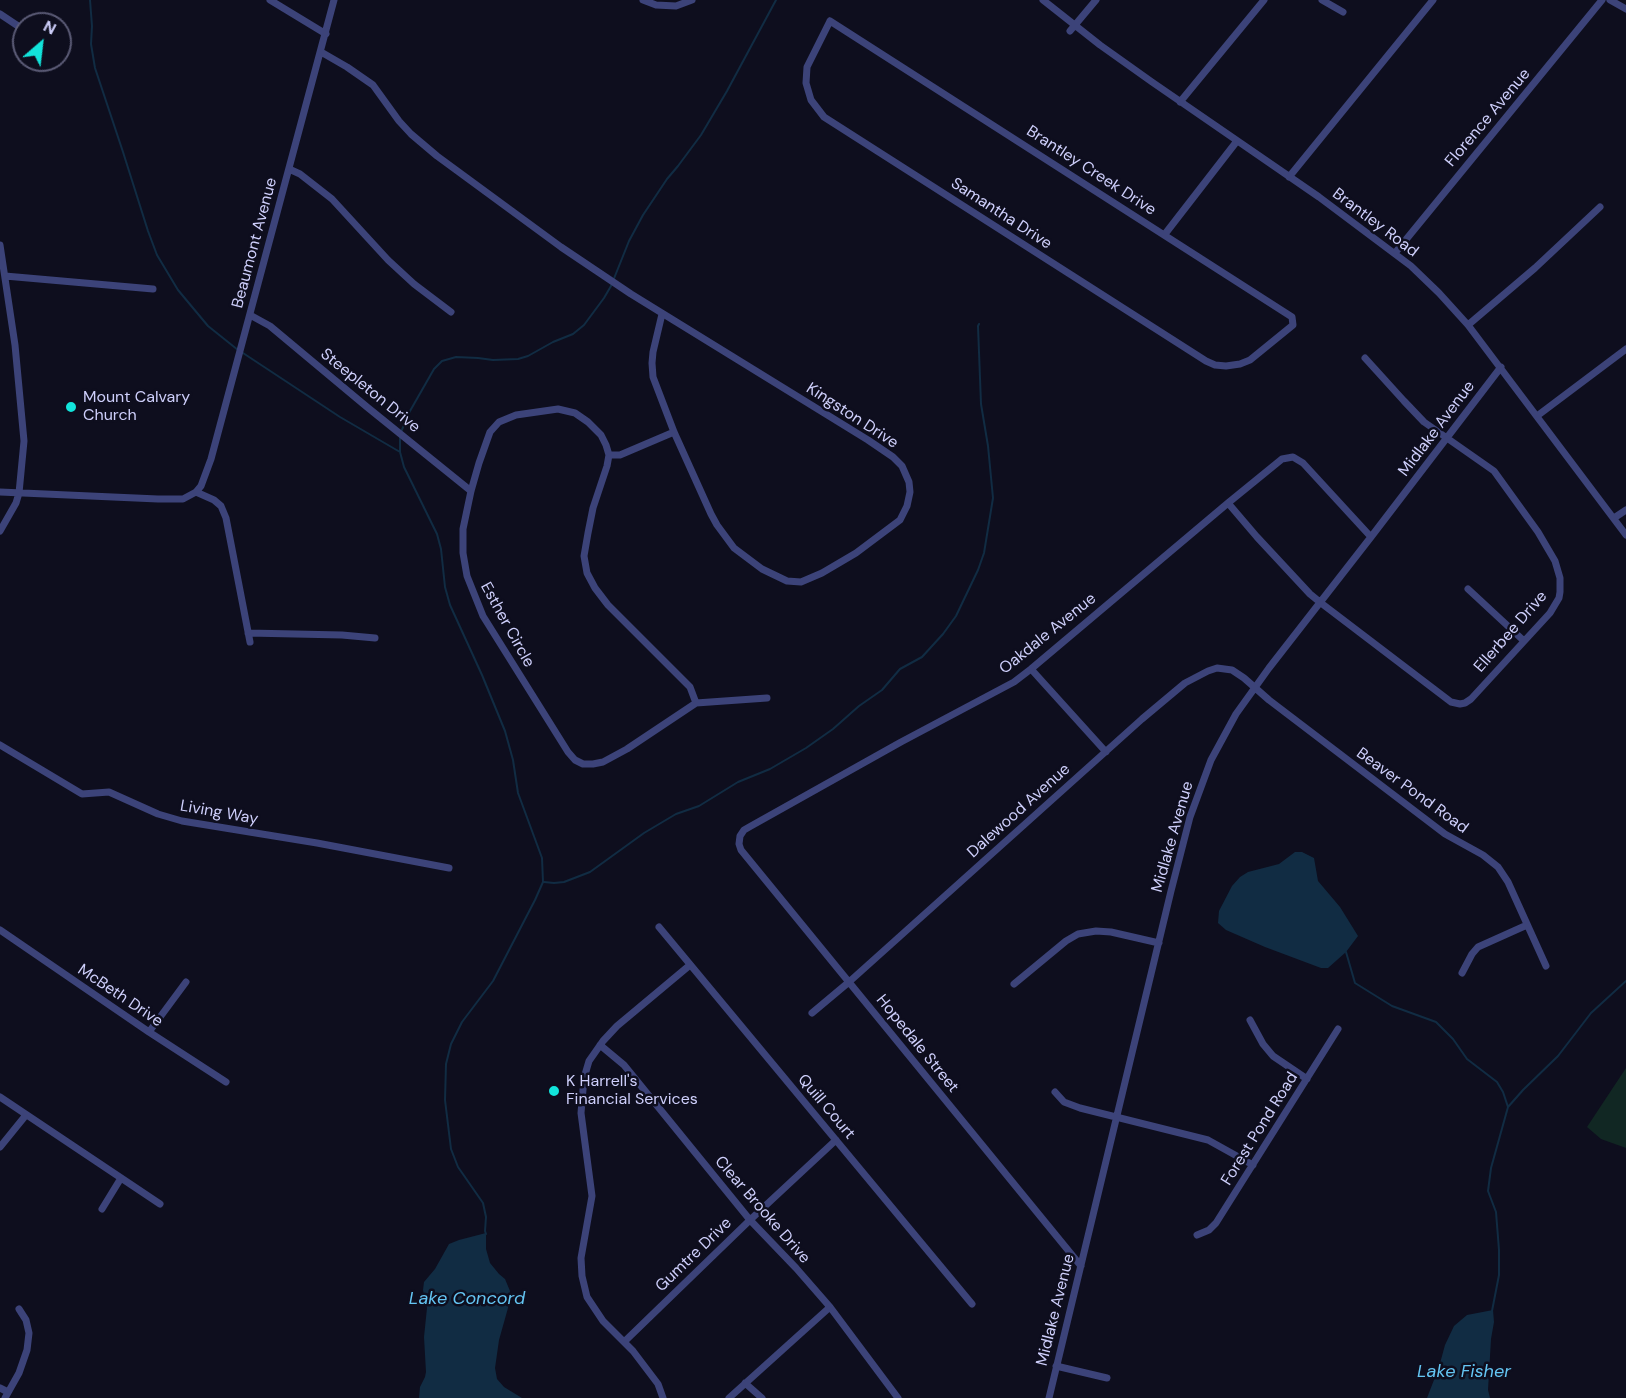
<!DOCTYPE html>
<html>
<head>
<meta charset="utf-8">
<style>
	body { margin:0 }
	#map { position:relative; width:1626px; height:1398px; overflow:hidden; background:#0e0e1e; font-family:"DM Sans",sans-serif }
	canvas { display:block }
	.north { position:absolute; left:12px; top:12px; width:60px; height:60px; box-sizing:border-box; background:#0e0e1e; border:2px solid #5b5b76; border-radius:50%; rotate:28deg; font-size:16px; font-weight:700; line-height:24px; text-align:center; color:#cecffb }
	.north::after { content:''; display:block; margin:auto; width:21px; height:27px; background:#12e4db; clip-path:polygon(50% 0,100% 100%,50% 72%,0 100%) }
</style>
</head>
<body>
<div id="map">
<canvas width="1626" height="1398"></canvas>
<div class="north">N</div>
</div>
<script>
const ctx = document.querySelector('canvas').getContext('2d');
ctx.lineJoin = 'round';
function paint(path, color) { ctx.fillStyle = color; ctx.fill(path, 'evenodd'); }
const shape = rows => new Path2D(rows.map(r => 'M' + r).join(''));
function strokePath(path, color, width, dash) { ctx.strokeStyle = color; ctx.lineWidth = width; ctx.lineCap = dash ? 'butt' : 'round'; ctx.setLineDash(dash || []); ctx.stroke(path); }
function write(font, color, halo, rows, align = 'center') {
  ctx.font = font + ' "DM Sans",sans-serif'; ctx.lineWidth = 5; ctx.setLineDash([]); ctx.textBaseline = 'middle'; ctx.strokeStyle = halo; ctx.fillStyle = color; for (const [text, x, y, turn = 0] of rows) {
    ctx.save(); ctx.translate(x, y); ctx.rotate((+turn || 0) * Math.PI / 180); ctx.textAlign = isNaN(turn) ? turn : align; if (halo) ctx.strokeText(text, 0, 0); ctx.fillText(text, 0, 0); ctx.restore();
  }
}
paint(shape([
	[1626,1068,1626,1148,1601,1139,1587,1127]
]), '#112723');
paint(shape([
	[1295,852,1302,852,1314,858,1318,881,1340,907,1358,936,1346,952,1328,968,1321,968,1265,947,1226,930,1218,923,1219,911,1232,886,1240,877,1248,872,1279,864],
	[486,1233,486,1249,490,1263,499,1274,505,1279,510,1291,508,1308,499,1340,495,1368,497,1379,504,1387,522,1398,419,1398,420,1387,425,1377,426,1372,424,1337,427,1308,423,1290,424,1282,435,1269,449,1244,459,1240],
	[1493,1310,1494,1322,1491,1339,1488,1390,1490,1398,1427,1398,1439,1367,1445,1345,1454,1326,1467,1315]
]), '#112c43');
strokePath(shape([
	[90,0,92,26,91,44,95,68,123,152,148,231,157,255,178,290,208,326,238,350],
	[243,353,340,417,400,452],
	[401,432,410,411,434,369,442,361,456,357,478,358,493,360,518,359,528,356,553,342,573,334,584,325,604,298,611,286,629,241,643,215,667,179,678,166,701,135,727,91,776,0],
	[400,437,400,452,404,467,437,534,441,549,445,587,450,605,482,675,505,731,513,760,518,793,542,858,543,882,535,900,493,981,462,1022,451,1044,446,1064,445,1100,451,1149,458,1167,483,1203,486,1217,485,1231,486,1234],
	[544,882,554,883,564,882,590,872,644,833,676,814,699,806,738,782,770,769,806,748,833,729,859,706,882,690,900,669,922,657,943,634,956,616,978,570,984,553,993,498,988,446,981,404,978,326,979,324],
	[1346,952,1355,983,1392,1006,1436,1022,1453,1039,1467,1059,1497,1082,1503,1092,1508,1107],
	[1492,1311,1499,1275,1499,1250,1496,1212,1488,1191,1491,1168,1508,1107,1523,1090,1558,1056,1591,1013,1626,981]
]), '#112c43', 2);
strokePath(shape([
	[270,0,326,34],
	[643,0,656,5,676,6,692,0],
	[1043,0,1100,45,1152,82,1319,197,1411,266,1439,293,1468,325,1626,535],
	[1322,0,1343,12],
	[1610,0,1626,9],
	[0,14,24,30],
	[830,21,1292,317,1293,325,1250,360,1240,364,1226,366,1215,365,1206,361,824,117,811,100,806,83,807,67,830,21],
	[1070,31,1096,0],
	[321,52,347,67,373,85,399,121,411,134,437,156,561,247,631,294,868,440,893,457,902,466,909,482,910,492,907,506,900,520,856,553,822,573,801,582,787,581,762,569,734,548,717,525,711,514,674,432,653,377,652,363,653,352,662,314],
	[1180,102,1264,0],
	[289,169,300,174,332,199,388,260,414,284,451,312],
	[1289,177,1433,0],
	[1165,234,1237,141],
	[0,245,15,345,24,441,19,493,16,503,0,531],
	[1395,253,1602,0],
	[5,276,153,289],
	[250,315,270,326,367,407,471,491],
	[1468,325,1535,268,1600,207],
	[1537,416,1626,349],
	[609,455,620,455,674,432],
	[0,492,158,499,183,499,196,492,201,486,211,459,334,0],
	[196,492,214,500,221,506,226,518,250,642],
	[1228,503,1257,537,1310,594,1321,603,1451,702,1460,704,1465,703,1471,699,1550,613,1559,598,1560,592,1560,578,1555,561,1538,532,1494,471,1424,422,1404,401,1365,358],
	[1614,518,1626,510],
	[1468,589,1524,641],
	[248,633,342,635,375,638],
	[1031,669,1106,752],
	[696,703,690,687,608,605,595,588,587,573,584,556,588,533,593,508,607,466,609,455,606,445,601,435,588,422,575,413,558,409,516,415,499,422,490,432,479,463,471,491,463,529,463,553,467,576,483,616,568,752,575,760,583,764,593,764,603,762,627,749,696,703,767,698],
	[0,745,82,794,109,792,158,814,182,821,317,843,449,868],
	[659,927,972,1304],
	[0,930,149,1032,226,1082],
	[1462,973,1472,954,1478,947,1527,925],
	[1014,984,1066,941,1078,934,1096,931,1111,932,1159,943],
	[812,1013,849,982,1142,719,1185,683,1208,671,1217,668,1232,670,1244,678,1269,700,1445,834,1483,855,1498,867,1508,882,1546,966],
	[1250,1020,1263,1044,1273,1056,1307,1079],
	[149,1032,186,982],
	[600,1045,624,1065,750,1220,796,1268,830,1307,898,1398],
	[1055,1092,1064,1102,1080,1108,1208,1140,1253,1165],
	[0,1097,160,1204],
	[0,1147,26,1115],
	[102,1209,121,1178],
	[1197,1235,1209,1230,1216,1223,1338,1029],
	[1081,1266,741,850,739,844,740,836,744,830,751,826,901,742,1014,682,1031,669,1228,503,1282,459,1293,457,1303,463,1371,537],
	[624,1342,750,1220,836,1140],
	[1056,1366,1107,1378],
	[745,1383,762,1398],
	[0,1388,8,1392],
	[5,1398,19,1373,27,1350,29,1333,26,1320,19,1309],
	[663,1398,658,1384,633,1351,603,1321,587,1297,582,1276,581,1258,592,1196,581,1113,584,1078,589,1061,603,1041,617,1026,690,965],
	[729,1398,830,1307],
	[1049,1398,1171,891,1190,817,1211,760,1236,714,1269,668,1371,537,1501,367]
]), '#3c4379', 7);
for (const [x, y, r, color] of [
	[71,407,6,"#12e4db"],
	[554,1091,6,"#12e4db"]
]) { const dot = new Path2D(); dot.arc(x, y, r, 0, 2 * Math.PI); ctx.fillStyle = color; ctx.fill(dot); strokePath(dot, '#0e0e1e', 2); }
write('16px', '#cecffb', '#0e0e1e', [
	["Florence Avenue",1488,118,-50],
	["Brantley Creek Drive",1091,171,33],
	["Samantha Drive",1001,214,33],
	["Brantley Road",1375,223,37],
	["Beaumont Avenue",255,243,-75],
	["Steepleton Drive",370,391,39],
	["Kingston Drive",852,416,33],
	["Midlake Avenue",1437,429,-53],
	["Esther Circle",507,625,61],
	["Ellerbee Drive",1511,632,-49],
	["Oakdale Avenue",1048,634,-39],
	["Beaver Pond Road",1412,791,36],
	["Dalewood Avenue",1019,811,-42],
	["Living Way",219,813,10],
	["Midlake Avenue",1173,837,-74],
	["McBeth Drive",120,996,34],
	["Hopedale Street",917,1044,51],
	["Quill Court",826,1107,50],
	["Forest Pond Road",1260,1129,-58],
	["Clear Brooke Drive",762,1210,49],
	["Gumtre Drive",694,1255,-44],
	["Midlake Avenue",1056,1310,-76]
]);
write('16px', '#cecffb', '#0e0e1e', [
	["Mount Calvary",83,398],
	["Church",83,416],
	["K Harrell's",566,1082],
	["Financial Services",566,1100]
], 'left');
write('italic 18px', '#64c5f3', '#0e0e1e', [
	["Lake Concord",467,1299],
	["Lake Fisher",1464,1372]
]);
</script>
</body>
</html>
